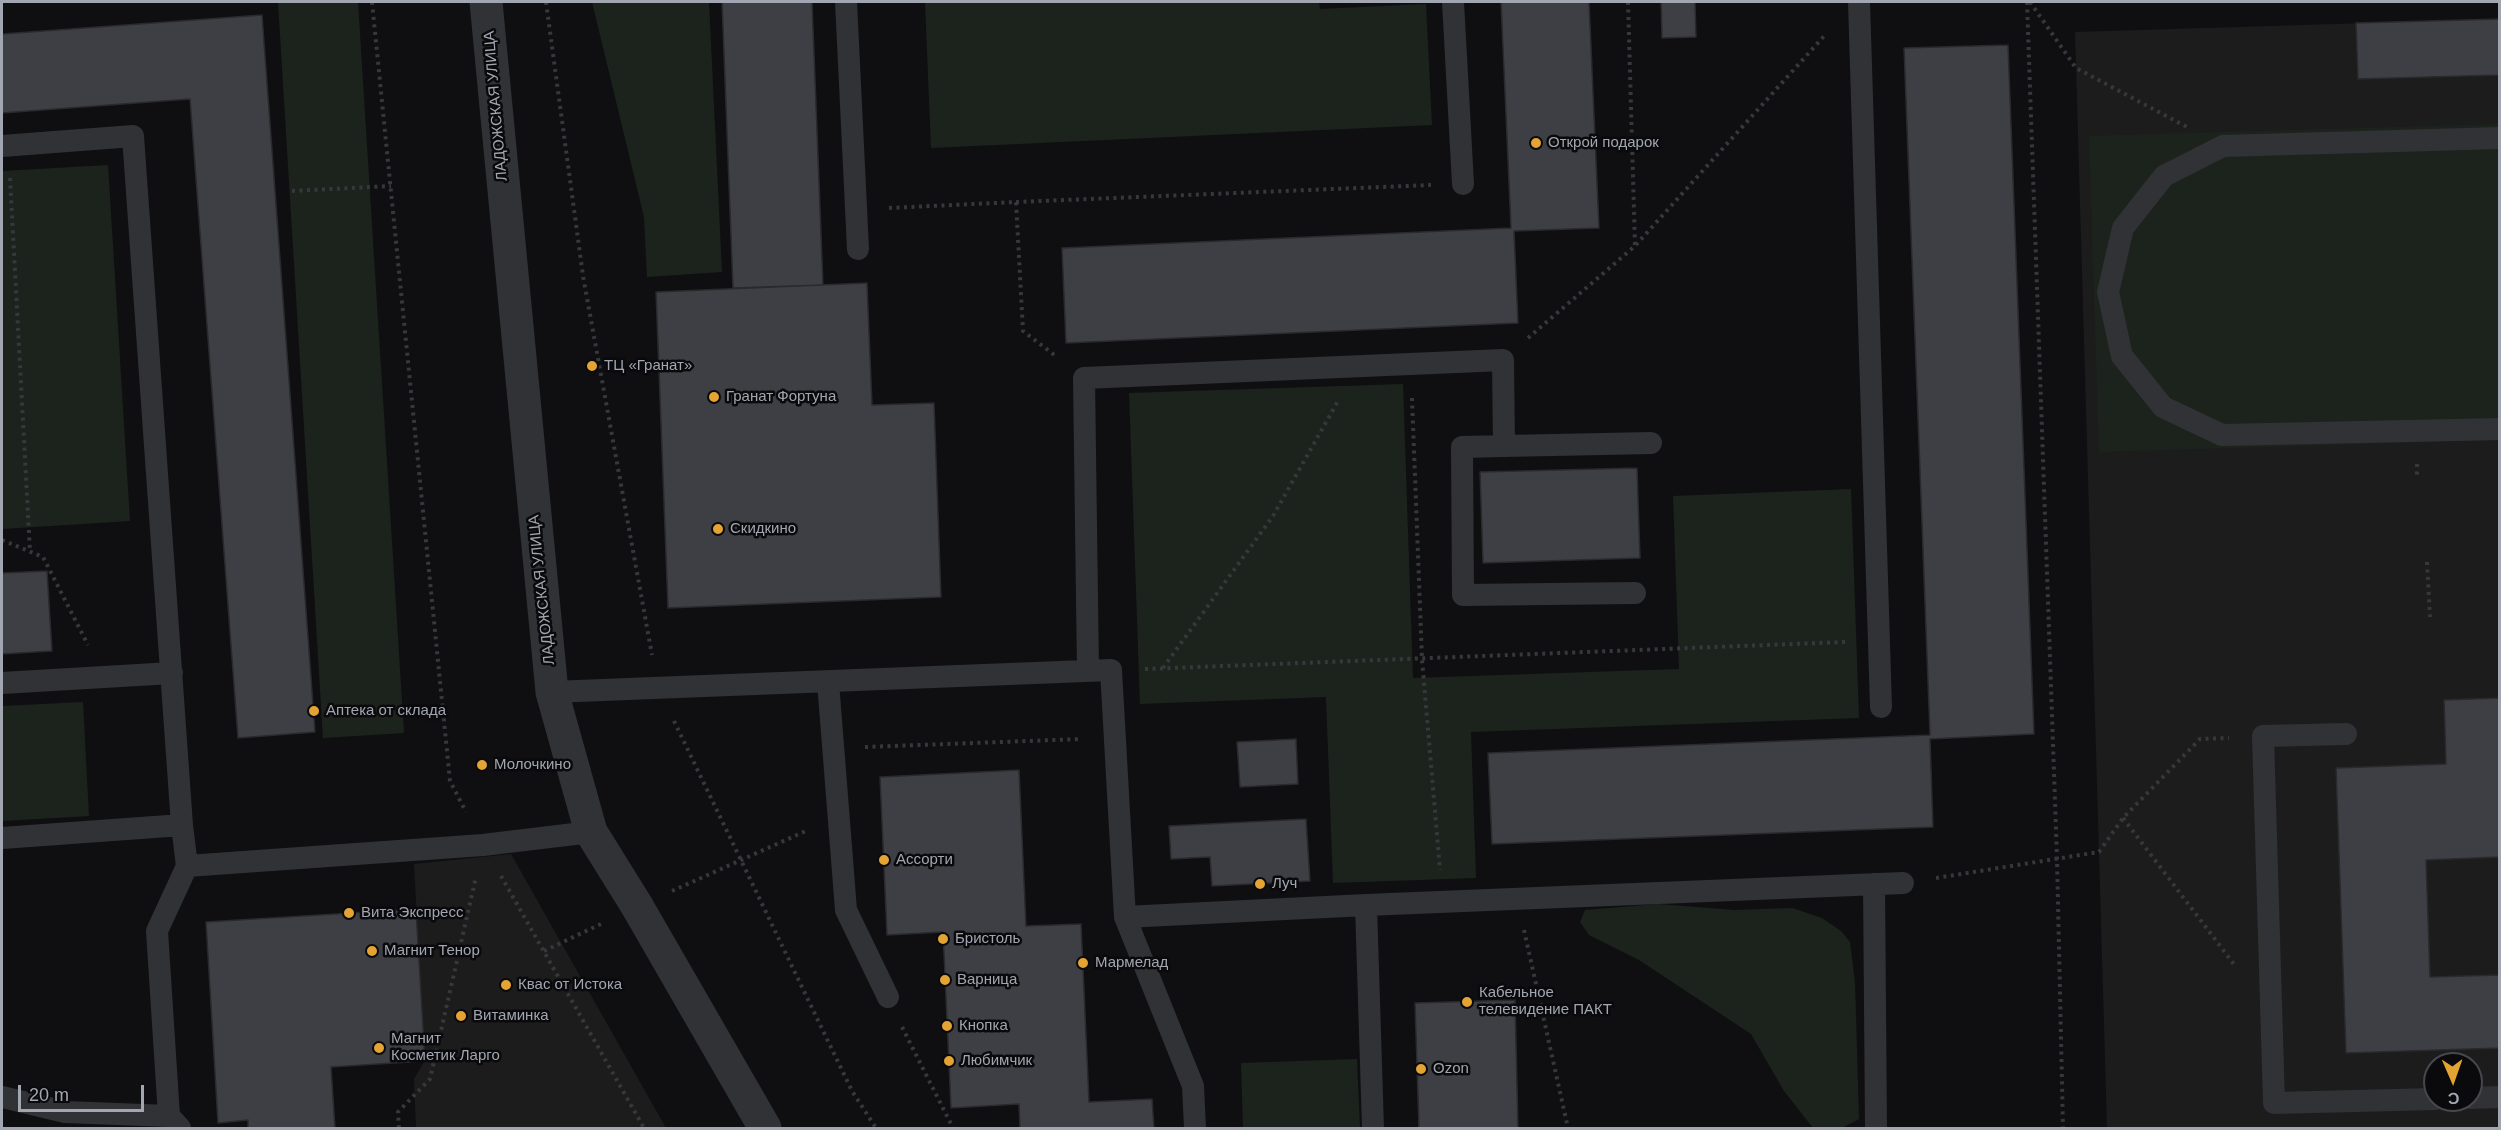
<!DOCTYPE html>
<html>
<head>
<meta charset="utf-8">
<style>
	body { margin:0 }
	#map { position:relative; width:2501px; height:1130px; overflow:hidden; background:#0f0f11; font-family:Arial,sans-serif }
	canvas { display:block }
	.frame { position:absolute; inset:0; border:3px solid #a1a6b1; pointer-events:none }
	.north { position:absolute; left:2423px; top:1052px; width:60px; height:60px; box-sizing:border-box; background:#0a0a0c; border:2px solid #46484e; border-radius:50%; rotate:178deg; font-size:16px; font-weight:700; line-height:24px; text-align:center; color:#a1a6b1 }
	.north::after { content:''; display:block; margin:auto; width:21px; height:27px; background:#e4a434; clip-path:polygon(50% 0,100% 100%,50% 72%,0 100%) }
	.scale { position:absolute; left:18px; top:1085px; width:126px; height:27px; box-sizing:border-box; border:3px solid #a1a6b1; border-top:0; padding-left:8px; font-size:18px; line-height:21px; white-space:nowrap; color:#a1a6b1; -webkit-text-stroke:4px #0a0a0c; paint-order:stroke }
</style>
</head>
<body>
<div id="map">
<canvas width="2501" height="1130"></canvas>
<div class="frame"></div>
<div class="north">С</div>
<div class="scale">20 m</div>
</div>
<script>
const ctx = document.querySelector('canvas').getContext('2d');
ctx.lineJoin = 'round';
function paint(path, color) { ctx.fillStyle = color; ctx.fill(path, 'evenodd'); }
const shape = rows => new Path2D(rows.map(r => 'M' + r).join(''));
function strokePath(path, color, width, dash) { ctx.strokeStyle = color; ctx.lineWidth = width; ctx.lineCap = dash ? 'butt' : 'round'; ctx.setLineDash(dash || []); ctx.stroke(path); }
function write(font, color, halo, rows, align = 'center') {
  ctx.font = font + ' Arial,sans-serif'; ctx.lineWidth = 5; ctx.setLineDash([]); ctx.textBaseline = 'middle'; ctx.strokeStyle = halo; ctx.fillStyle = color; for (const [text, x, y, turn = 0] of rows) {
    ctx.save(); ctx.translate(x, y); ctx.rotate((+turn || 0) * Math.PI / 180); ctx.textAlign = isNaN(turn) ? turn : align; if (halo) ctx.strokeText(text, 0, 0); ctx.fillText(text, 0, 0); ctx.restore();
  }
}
paint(shape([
	[2499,19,2499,1128,2107,1128,2075,32],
	[2435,1064,2471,1064,2471,1100,2435,1100],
	[511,854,666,1128,416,1128,414,1079,425,1060,414,864]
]), '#1c1c1d');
paint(shape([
	[278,2,358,2,404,733,323,738],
	[592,2,709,2,722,272,647,277,644,217],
	[925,2,1319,2,1320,9,1426,4,1432,125,931,148],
	[2499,124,2499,440,2099,452,2089,136],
	[108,165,130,521,2,529,2,171],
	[1403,384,1413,678,1679,669,1673,496,1851,489,1859,718,1471,732,1476,878,1333,883,1326,697,1140,704,1129,393],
	[83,702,89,816,2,821,2,706],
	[1658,904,1734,910,1792,908,1822,918,1841,931,1850,942,1855,982,1859,1119,1844,1127,1813,1128,1784,1091,1751,1034,1639,960,1589,935,1580,922,1585,910],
	[1357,1059,1360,1128,1243,1128,1241,1063]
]), '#1c231d');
const building = shape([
	[722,2,812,2,823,285,733,288,722,2],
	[1501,2,1589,2,1599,228,1514,231,1518,323,1066,343,1062,248,1511,228,1501,2],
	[1661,2,1695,2,1696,37,1662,38,1661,2],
	[262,15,315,732,238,738,190,99,2,113,2,34,262,15],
	[2500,19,2500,75,2358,79,2356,23,2500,19],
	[2008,45,2034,734,1930,739,1933,827,1492,844,1488,753,1930,735,1904,48,2008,45],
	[867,283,872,405,934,403,941,597,668,608,656,292,867,283],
	[1637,468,1640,558,1483,563,1480,472,1637,468],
	[47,571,52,651,2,654,2,573,47,571],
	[2500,698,2500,857,2426,860,2430,977,2500,975,2500,1048,2346,1053,2336,768,2446,764,2444,700,2500,698],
	[1296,739,1298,784,1240,787,1237,742,1296,739],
	[1019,770,1026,926,1081,924,1089,1102,1152,1099,1154,1128,1020,1128,1019,1104,951,1108,943,932,887,935,880,777,1019,770],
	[1306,819,1310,881,1212,886,1210,857,1171,859,1169,826,1306,819],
	[416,909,425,1061,331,1067,335,1128,248,1128,248,1120,218,1123,206,922,416,909],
	[1515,1000,1518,1128,1419,1128,1415,1003,1515,1000]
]);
paint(building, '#3e3f44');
strokePath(building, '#2a2a2d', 1.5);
strokePath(shape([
	[372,2,450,781,466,812],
	[546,2,583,276,652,655],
	[1628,2,1635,246],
	[2027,2,2057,858,2063,1128],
	[2030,2,2076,68,2187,127],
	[10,178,30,552],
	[292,191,391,186],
	[1016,202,1431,185],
	[889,208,1016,202,1023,331,1057,357],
	[1528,338,1635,246,1825,35],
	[1412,398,1422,659,1440,870],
	[2417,464,2417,476],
	[2,540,43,557,88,645],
	[2427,562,2430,617],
	[1163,668,1273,516,1338,401],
	[1145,669,1845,642],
	[674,721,852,1091,876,1128],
	[865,747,1082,739],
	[2123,818,2236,967],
	[501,876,644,1128],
	[1936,878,2099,852,2123,818,2200,739,2229,738],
	[672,891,808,830],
	[1524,930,1568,1128],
	[544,951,603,923],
	[902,1027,953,1128],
	[399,1128,398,1112,430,1079,476,877]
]), '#37383c', 4, [3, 4.5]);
strokePath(shape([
	[846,2,858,249],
	[1453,2,1463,184],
	[1859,2,1881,707],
	[2500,138,2223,146,2164,176,2123,228,2108,292,2122,356,2163,407,2222,435,2500,429],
	[2,146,133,136,182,825,187,866,483,845,591,832],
	[1504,446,1651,443],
	[1088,671,1084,378,1503,360,1504,446,1462,447,1463,595,1635,593],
	[828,682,846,910,888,997],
	[2,683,172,673],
	[552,692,1111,670,1125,917,1366,905,1373,1128],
	[2346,734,2263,736,2274,1103,2435,1099],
	[2,838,182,825],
	[1874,884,1876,1128],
	[1366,905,1903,883],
	[1125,917,1193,1086,1195,1128],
	[2,1097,65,1112,169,1116],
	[2471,1098,2500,1097],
	[180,1128,169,1116,157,931,187,866]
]), '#313235', 22);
strokePath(shape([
	[486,2,552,692,591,832,637,906,765,1128]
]), '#313235', 33);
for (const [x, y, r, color] of [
	[1536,143,6,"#e4a434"],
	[592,366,6,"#e4a434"],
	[714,397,6,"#e4a434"],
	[718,529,6,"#e4a434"],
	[314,711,6,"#e4a434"],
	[482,765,6,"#e4a434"],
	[884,860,6,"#e4a434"],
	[1260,884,6,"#e4a434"],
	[349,913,6,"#e4a434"],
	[943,939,6,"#e4a434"],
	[372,951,6,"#e4a434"],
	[1083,963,6,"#e4a434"],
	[945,980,6,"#e4a434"],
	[506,985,6,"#e4a434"],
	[1467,1002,6,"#e4a434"],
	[461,1016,6,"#e4a434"],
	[947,1026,6,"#e4a434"],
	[379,1048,6,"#e4a434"],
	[949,1061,6,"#e4a434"],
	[1421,1069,6,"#e4a434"]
]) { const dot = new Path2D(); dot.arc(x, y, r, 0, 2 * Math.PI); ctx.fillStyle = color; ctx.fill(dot); strokePath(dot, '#0a0a0c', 2); }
write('15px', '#a1a6b1', '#0a0a0c', [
	["ЛАДОЖСКАЯ УЛИЦА",496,106,-95],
	["ЛАДОЖСКАЯ УЛИЦА",542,590,-96]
]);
write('15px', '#a1a6b1', '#0a0a0c', [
	["Открой подарок",1548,143],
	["ТЦ «Гранат»",604,366],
	["Гранат Фортуна",726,397],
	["Скидкино",730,529],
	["Аптека от склада",326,711],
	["Молочкино",494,765],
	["Ассорти",896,860],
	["Луч",1272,884],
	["Вита Экспресс",361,913],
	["Бристоль",955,939],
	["Магнит Тенор",384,951],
	["Мармелад",1095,963],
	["Варница",957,980],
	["Квас от Истока",518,985],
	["Кабельное",1479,993],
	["телевидение ПАКТ",1479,1010],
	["Витаминка",473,1016],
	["Кнопка",959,1026],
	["Магнит",391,1039],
	["Косметик Ларго",391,1056],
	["Любимчик",961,1061],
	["Ozon",1433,1069]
], 'left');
</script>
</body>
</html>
